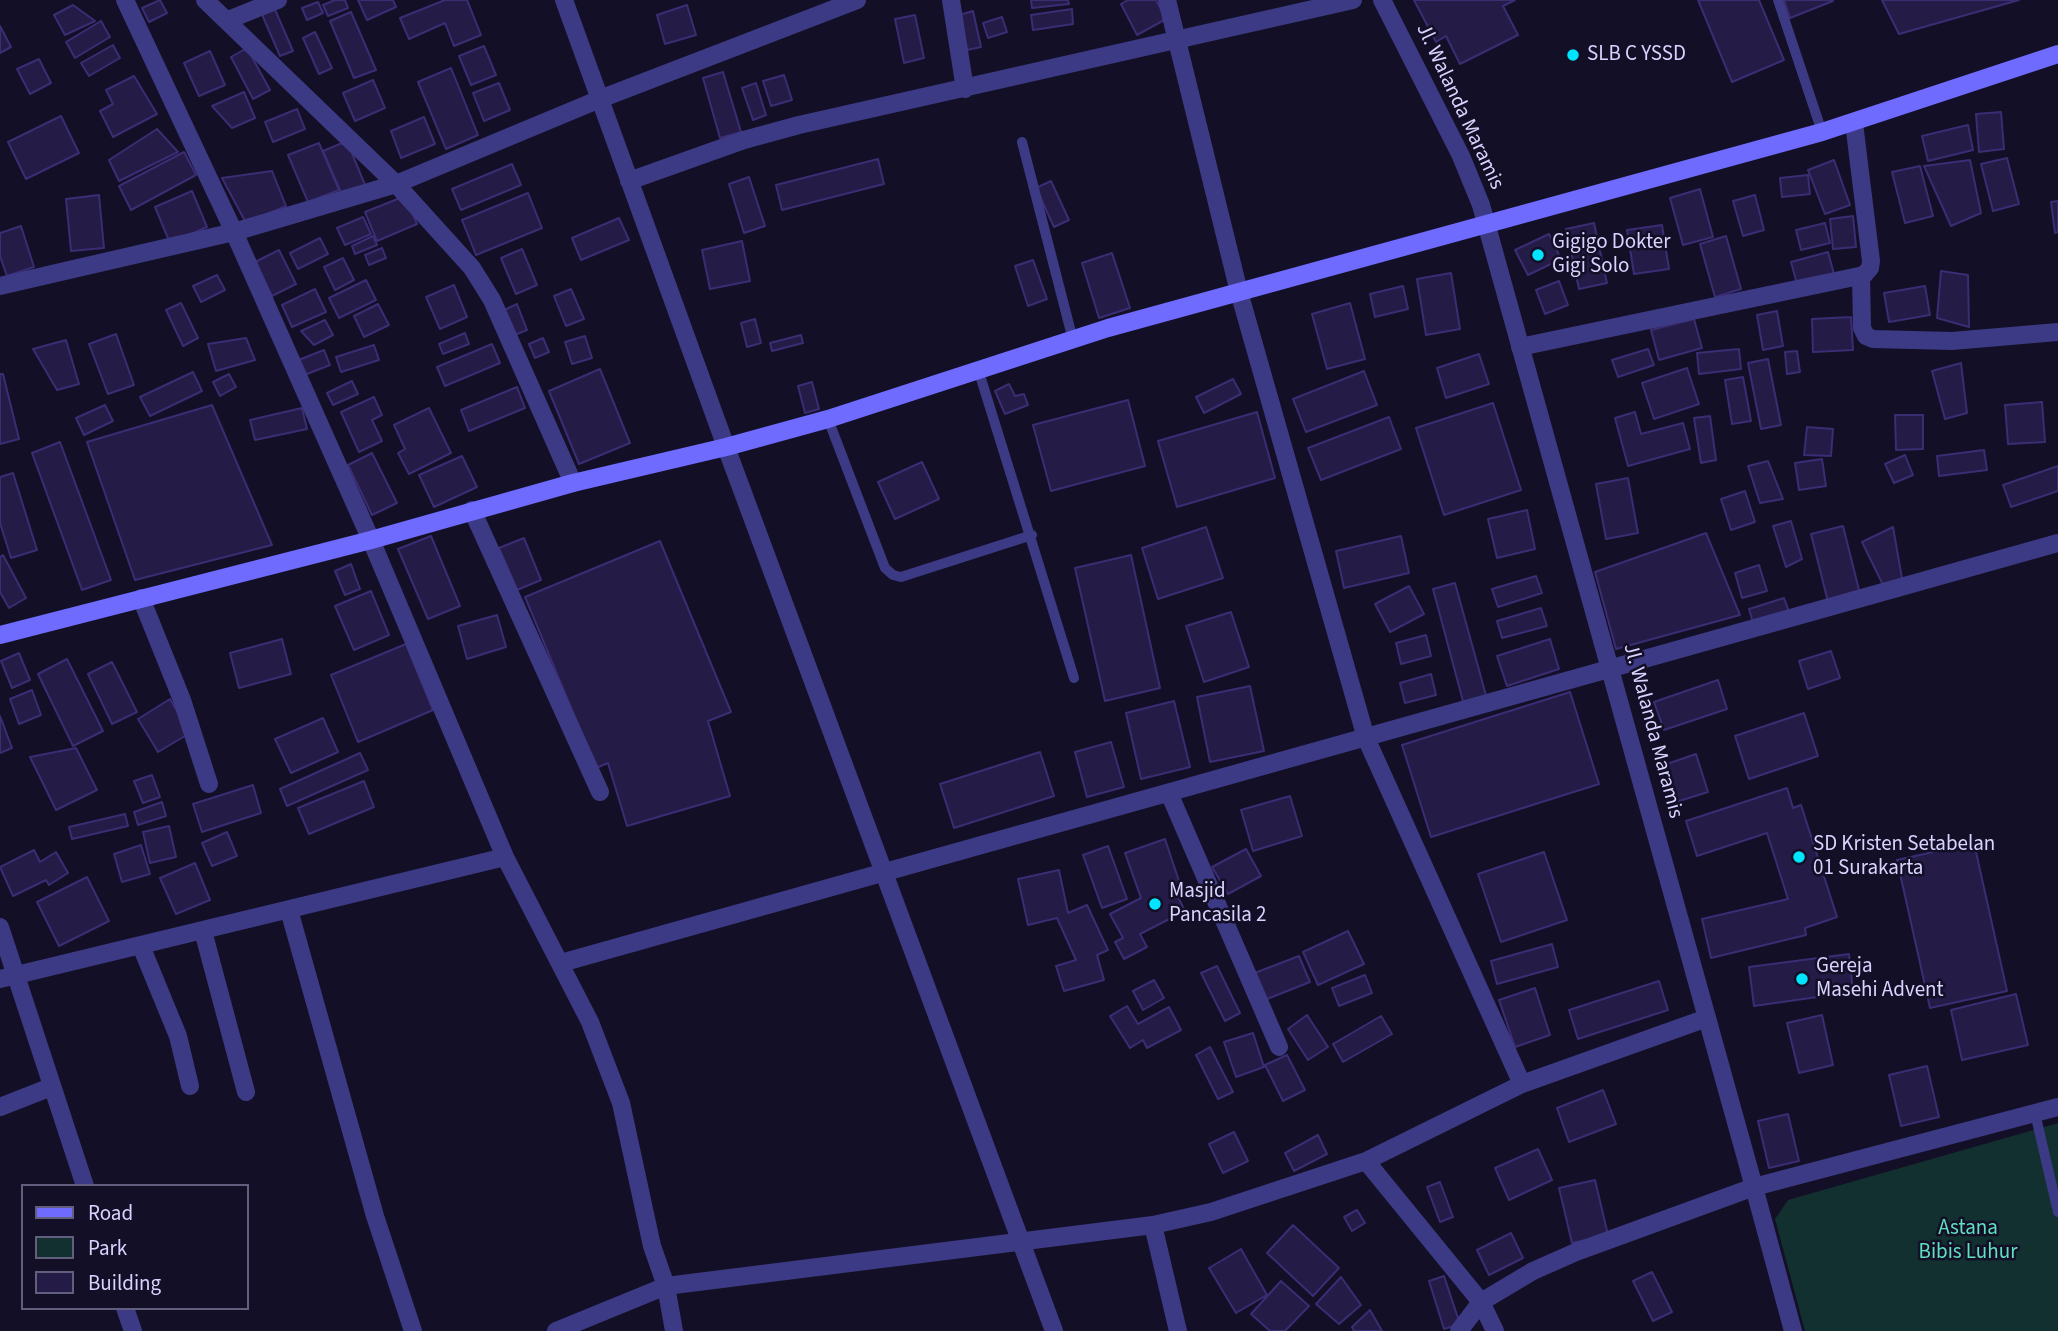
<!DOCTYPE html>
<html>
<head>
<meta charset="utf-8">
<style>
	body { margin:0 }
	#map { position:relative; width:2058px; height:1331px; overflow:hidden; background:#130f26; font-family:"Source Sans 3",sans-serif }
	canvas { display:block }
	.legend { position:absolute; left:21px; top:1184px; width:228px; height:126px; box-sizing:border-box; background:#130f26; border:2px solid #625e7d; margin:0; padding:9px 12px; list-style:none; font-size:21px; color:#d9d4ff }
	.legend li { display:flex; align-items:center; gap:14px; height:35px }
	.legend b { width:35px; border:2px solid #625e7d }
</style>
</head>
<body>
<div id="map">
<canvas width="2058" height="1331"></canvas>
<ul class="legend">
<li><b style="height:9px;background:#6f6bff"></b>Road</li>
<li><b style="height:19px;background:#12302f"></b>Park</li>
<li><b style="height:19px;background:#241b47"></b>Building</li>
</ul>
</div>
<script>
const ctx = document.querySelector('canvas').getContext('2d');
ctx.lineJoin = 'round';
function paint(path, color) { ctx.fillStyle = color; ctx.fill(path, 'evenodd'); }
const shape = rows => new Path2D(rows.map(r => 'M' + r).join(''));
function strokePath(path, color, width, dash) { ctx.strokeStyle = color; ctx.lineWidth = width; ctx.lineCap = dash ? 'butt' : 'round'; ctx.setLineDash(dash || []); ctx.stroke(path); }
function write(font, color, halo, rows, align = 'center') {
  ctx.font = font + ' "Source Sans 3",sans-serif'; ctx.lineWidth = 5; ctx.setLineDash([]); ctx.textBaseline = 'middle'; ctx.strokeStyle = halo; ctx.fillStyle = color; for (const [text, x, y, turn = 0] of rows) {
    ctx.save(); ctx.translate(x, y); ctx.rotate((+turn || 0) * Math.PI / 180); ctx.textAlign = isNaN(turn) ? turn : align; if (halo) ctx.strokeText(text, 0, 0); ctx.fillText(text, 0, 0); ctx.restore();
  }
}
paint(shape([
	[2058,1123,2058,1331,1805,1331,1775,1219,1788,1200]
]), '#12302f');
const building = shape([
	[160,0,167,13,149,22,142,8,160,0],
	[335,0,345,0,348,8,328,16,323,5,335,0],
	[358,0,393,0,396,7,367,20,358,0],
	[445,0,467,0,481,35,454,46,445,23,409,39,400,18,445,0],
	[1031,0,1068,0,1069,4,1032,8,1031,0],
	[1128,0,1156,0,1166,19,1137,35,1121,4,1128,0],
	[1414,0,1515,0,1503,6,1518,35,1460,64,1446,36,1436,42,1414,0],
	[1698,0,1759,0,1784,60,1732,82,1698,0],
	[1784,0,1833,0,1833,1,1790,18,1784,0],
	[1882,0,2019,0,1899,34,1882,0],
	[318,2,323,13,307,20,302,8,318,2],
	[73,5,95,21,65,35,54,15,73,5],
	[273,5,293,51,280,56,260,10,273,5],
	[687,5,696,35,665,44,657,15,687,5],
	[1072,9,1073,24,1033,30,1031,15,1072,9],
	[973,11,981,47,967,50,959,15,973,11],
	[351,12,376,70,354,78,330,21,351,12],
	[915,15,924,58,904,63,895,19,915,15],
	[1002,17,1007,32,988,38,983,23,1002,17],
	[101,21,110,37,75,58,66,42,101,21],
	[0,26,11,47,0,53,0,26],
	[315,32,332,68,319,74,303,38,315,32],
	[113,45,120,58,89,76,81,63,113,45],
	[484,46,496,75,471,85,459,56,484,46],
	[247,48,270,90,253,99,231,57,247,48],
	[210,51,225,85,199,96,184,63,210,51],
	[39,59,51,83,30,94,17,69,39,59],
	[451,68,478,135,446,149,418,82,451,68],
	[723,72,741,132,720,138,703,78,723,72],
	[784,75,792,100,771,106,763,81,784,75],
	[134,76,157,114,113,137,100,111,113,104,106,90,134,76],
	[373,80,385,108,355,121,343,93,373,80],
	[499,83,510,110,484,121,473,93,499,83],
	[756,83,766,115,753,120,742,88,756,83],
	[244,92,255,118,232,128,212,106,244,92],
	[297,109,305,129,273,142,265,122,297,109],
	[2001,112,2004,149,1979,152,1976,114,2001,112],
	[61,116,79,153,26,179,8,142,61,116],
	[424,117,435,144,401,158,391,131,424,117],
	[1968,125,1973,150,1928,161,1922,136,1968,125],
	[157,129,178,152,119,181,109,160,157,129],
	[347,141,365,185,342,195,323,151,347,141],
	[319,143,339,190,308,202,288,155,319,143],
	[184,152,196,175,131,210,119,186,184,152],
	[2007,158,2019,204,1993,211,1981,164,2007,158],
	[878,159,884,184,782,210,776,185,878,159],
	[1834,160,1850,205,1825,214,1808,170,1834,160],
	[1970,160,1981,213,1951,226,1924,166,1970,160],
	[512,164,521,185,461,210,452,189,512,164],
	[1920,166,1933,216,1905,223,1892,172,1920,166],
	[272,171,286,206,246,223,222,178,272,171],
	[1808,175,1810,194,1782,197,1780,178,1808,175],
	[749,177,765,226,744,233,729,184,749,177],
	[1051,181,1069,220,1054,227,1036,188,1051,181],
	[1700,189,1713,237,1683,245,1670,198,1700,189],
	[192,191,207,227,170,243,155,207,192,191],
	[528,193,542,228,476,255,462,220,528,193],
	[99,195,104,248,71,251,66,199,99,195],
	[1755,195,1764,230,1743,236,1733,201,1755,195],
	[405,196,417,224,377,241,365,212,405,196],
	[2058,201,2058,232,2055,233,2051,202,2058,201],
	[1853,216,1856,247,1833,249,1830,219,1853,216],
	[363,217,371,234,345,245,337,228,363,217],
	[619,218,629,240,581,260,572,238,619,218],
	[1594,223,1607,283,1579,289,1566,229,1594,223],
	[1825,223,1830,243,1801,250,1796,230,1825,223],
	[1662,225,1669,269,1634,274,1627,230,1662,225],
	[21,226,34,267,7,276,0,256,0,233,21,226],
	[1549,234,1561,259,1528,275,1515,250,1549,234],
	[373,236,377,245,355,254,352,246,373,236],
	[1726,236,1741,289,1715,297,1700,244,1726,236],
	[320,238,328,254,298,269,290,253,320,238],
	[742,241,750,281,710,289,702,250,742,241],
	[382,248,386,258,369,265,365,255,382,248],
	[522,249,537,285,516,294,501,258,522,249],
	[279,250,296,284,272,296,255,262,279,250],
	[1828,252,1834,274,1797,284,1791,262,1828,252],
	[1112,253,1130,308,1099,318,1082,263,1112,253],
	[343,258,354,280,335,290,324,267,343,258],
	[1033,260,1047,299,1028,306,1015,266,1033,260],
	[1941,271,1968,275,1969,327,1937,318,1941,271],
	[1451,273,1460,329,1426,335,1417,279,1451,273],
	[217,275,225,290,201,302,193,286,217,275],
	[366,280,376,300,339,318,329,298,366,280],
	[1559,281,1568,305,1545,314,1536,290,1559,281],
	[454,285,467,317,440,329,426,297,454,285],
	[1403,286,1408,309,1375,317,1370,294,1403,286],
	[1925,286,1930,315,1889,322,1884,293,1925,286],
	[315,289,326,312,292,327,282,305,315,289],
	[571,289,584,319,566,326,554,296,571,289],
	[181,303,198,338,183,346,166,310,181,303],
	[1350,303,1365,359,1327,369,1312,314,1350,303],
	[378,304,389,325,364,337,354,316,378,304],
	[517,304,527,330,512,336,502,311,517,304],
	[1777,311,1783,346,1763,350,1757,315,1777,311],
	[1851,317,1853,350,1813,352,1812,319,1851,317],
	[755,319,761,343,747,347,741,323,755,319],
	[1694,319,1702,348,1659,360,1651,330,1694,319],
	[325,320,333,335,314,345,301,331,325,320],
	[465,333,469,344,443,354,439,344,465,333],
	[116,334,134,385,108,394,89,344,116,334],
	[801,335,803,343,772,351,770,343,801,335],
	[585,336,592,358,572,364,565,342,585,336],
	[246,338,255,360,216,371,208,344,246,338],
	[543,338,549,352,535,358,529,344,543,338],
	[66,340,79,384,57,390,33,349,66,340],
	[492,344,500,363,445,386,437,367,492,344],
	[374,345,379,360,341,372,336,357,374,345],
	[1648,349,1654,365,1618,377,1612,360,1648,349],
	[1739,349,1741,369,1699,374,1697,353,1739,349],
	[324,350,330,365,302,376,296,361,324,350],
	[1797,351,1800,372,1787,374,1785,352,1797,351],
	[1479,354,1489,384,1446,398,1437,368,1479,354],
	[1768,359,1781,425,1761,429,1748,363,1768,359],
	[1961,363,1967,413,1945,419,1932,371,1961,363],
	[1687,368,1699,404,1654,419,1642,383,1687,368],
	[600,369,630,443,579,464,549,391,600,369],
	[1364,371,1377,405,1306,432,1293,399,1364,371],
	[193,372,202,391,150,416,140,397,193,372],
	[0,374,3,374,19,439,0,444,0,374],
	[229,374,236,387,220,396,213,382,229,374],
	[1743,377,1751,421,1732,424,1725,380,1743,377],
	[1233,379,1241,394,1204,413,1196,397,1233,379],
	[352,381,358,394,333,405,327,393,352,381],
	[812,382,819,409,805,413,798,386,812,382],
	[1009,384,1015,396,1024,394,1028,405,1005,414,995,391,1009,384],
	[517,387,525,408,469,431,461,410,517,387],
	[374,397,382,415,372,420,382,441,359,452,341,412,374,397],
	[1128,400,1145,466,1051,491,1033,425,1128,400],
	[2042,402,2045,442,2008,444,2005,405,2042,402],
	[1493,403,1521,490,1444,515,1416,428,1493,403],
	[105,405,113,421,84,435,76,418,105,405],
	[212,405,272,545,135,580,87,442,212,405],
	[302,408,307,429,255,440,250,420,302,408],
	[429,408,451,453,409,474,398,453,405,449,394,425,429,408],
	[1257,412,1275,478,1177,507,1158,441,1257,412],
	[1635,412,1641,434,1683,423,1690,449,1628,466,1615,418,1635,412],
	[1895,415,1923,415,1923,449,1896,450,1895,415],
	[1710,416,1716,460,1701,463,1694,418,1710,416],
	[1389,417,1401,449,1321,480,1308,448,1389,417],
	[1807,427,1833,429,1831,456,1804,455,1807,427],
	[60,442,111,580,82,590,32,453,60,442],
	[1984,450,1987,470,1939,476,1937,456,1984,450],
	[372,453,397,503,372,515,348,465,372,453],
	[1905,455,1913,475,1894,483,1885,464,1905,455],
	[462,456,477,487,434,507,419,475,462,456],
	[1822,459,1826,486,1799,490,1795,463,1822,459],
	[1768,461,1783,499,1760,503,1748,466,1768,461],
	[922,462,939,499,895,519,878,482,922,462],
	[2058,466,2058,491,2011,507,2003,485,2058,466],
	[13,473,37,550,11,558,0,523,0,477,13,473],
	[1628,478,1638,533,1606,539,1596,484,1628,478],
	[1745,491,1755,522,1731,530,1721,499,1745,491],
	[1527,510,1535,549,1497,558,1488,519,1527,510],
	[1791,521,1802,559,1786,567,1773,526,1791,521],
	[1843,526,1860,594,1828,602,1811,534,1843,526],
	[1206,527,1223,578,1158,599,1142,548,1206,527],
	[1893,527,1903,584,1885,589,1862,542,1893,527],
	[1706,533,1740,615,1616,649,1595,572,1706,533],
	[431,536,460,606,428,619,398,549,431,536],
	[1401,536,1409,573,1344,588,1336,551,1401,536],
	[524,538,541,580,517,590,499,548,524,538],
	[660,541,731,712,708,721,730,796,627,826,608,763,596,768,525,597,660,541],
	[3,555,26,598,9,608,0,592,0,557,3,555],
	[1131,555,1160,688,1105,701,1075,568,1131,555],
	[351,564,360,589,345,595,335,571,351,564],
	[1759,565,1767,591,1742,598,1735,573,1759,565],
	[1536,576,1542,593,1498,607,1492,589,1536,576],
	[1455,583,1487,699,1464,705,1433,589,1455,583],
	[1409,586,1424,614,1390,632,1375,604,1409,586],
	[371,591,389,635,354,650,335,606,371,591],
	[1784,598,1791,617,1755,629,1749,609,1784,598],
	[1541,608,1547,626,1502,638,1497,621,1541,608],
	[1231,612,1249,667,1204,682,1186,626,1231,612],
	[497,615,506,647,467,659,458,626,497,615],
	[1426,635,1431,656,1401,664,1396,643,1426,635],
	[282,639,291,674,239,688,230,653,282,639],
	[1550,639,1559,669,1507,686,1497,656,1550,639],
	[406,644,433,710,358,742,331,675,406,644],
	[1831,651,1840,678,1808,689,1799,661,1831,651],
	[19,653,30,680,12,688,1,661,19,653],
	[67,659,103,731,73,746,38,674,67,659],
	[112,662,137,712,112,724,88,674,112,662],
	[1431,674,1436,695,1405,703,1400,683,1431,674],
	[1718,680,1727,709,1664,730,1654,702,1718,680],
	[1250,686,1264,751,1210,762,1197,697,1250,686],
	[32,690,41,715,19,724,10,699,32,690],
	[1570,692,1599,784,1431,837,1402,745,1570,692],
	[170,699,190,733,158,752,138,719,170,699],
	[1174,701,1190,767,1141,779,1126,713,1174,701],
	[1804,713,1818,756,1749,779,1735,736,1804,713],
	[0,716,12,748,0,753,0,716],
	[323,718,338,752,291,773,275,739,323,718],
	[1111,742,1124,787,1087,797,1075,752,1111,742],
	[76,748,97,790,56,810,30,757,76,748],
	[1040,752,1054,796,954,828,940,784,1040,752],
	[360,753,368,770,287,806,280,789,360,753],
	[1696,754,1708,792,1676,802,1664,765,1696,754],
	[152,775,160,797,143,803,134,781,152,775],
	[364,781,374,807,309,834,298,808,364,781],
	[253,785,261,813,202,832,193,804,253,785],
	[1787,788,1793,808,1801,805,1837,917,1805,928,1806,935,1711,958,1702,919,1788,899,1767,833,1697,856,1686,821,1787,788],
	[1290,796,1302,836,1253,851,1241,810,1290,796],
	[162,802,166,816,138,825,134,812,162,802],
	[125,814,128,826,72,839,69,827,125,814],
	[169,826,176,857,150,863,143,832,169,826],
	[227,832,237,856,212,866,202,843,227,832],
	[1165,839,1181,887,1174,889,1185,911,1140,934,1147,947,1124,959,1115,942,1123,938,1110,914,1141,898,1125,853,1165,839],
	[1974,843,2007,991,1930,1008,1897,860,1974,843],
	[141,845,150,874,122,882,114,854,141,845],
	[1108,846,1127,899,1102,908,1083,855,1108,846],
	[1246,849,1261,876,1228,894,1212,867,1246,849],
	[34,850,40,862,56,852,68,873,49,885,46,880,13,896,0,867,34,850],
	[1544,852,1567,920,1501,942,1478,874,1544,852],
	[195,863,210,900,176,914,160,878,195,863],
	[1059,870,1068,913,1087,905,1108,950,1097,955,1104,980,1064,991,1056,966,1076,960,1057,918,1028,925,1018,879,1059,870],
	[87,877,109,921,59,946,37,902,87,877],
	[1348,931,1364,964,1318,985,1303,952,1348,931],
	[1552,944,1558,967,1497,984,1491,961,1552,944],
	[1849,954,1853,992,1754,1006,1749,967,1849,954],
	[1299,956,1310,982,1262,1001,1252,974,1299,956],
	[1217,966,1240,1013,1225,1021,1201,973,1217,966],
	[1365,975,1372,993,1339,1006,1332,988,1365,975],
	[1154,980,1164,998,1143,1010,1133,991,1154,980],
	[1659,981,1668,1010,1578,1039,1569,1010,1659,981],
	[1535,988,1550,1035,1515,1047,1499,1000,1535,988],
	[2016,994,2028,1045,1962,1060,1951,1010,2016,994],
	[1127,1006,1138,1024,1169,1007,1181,1030,1147,1048,1143,1040,1130,1048,1110,1016,1127,1006],
	[1307,1015,1328,1047,1308,1060,1288,1029,1307,1015],
	[1822,1015,1833,1065,1799,1073,1787,1023,1822,1015],
	[1381,1016,1392,1034,1343,1062,1333,1044,1381,1016],
	[1253,1033,1264,1067,1236,1077,1224,1042,1253,1033],
	[1210,1047,1233,1092,1218,1099,1196,1055,1210,1047],
	[1287,1055,1305,1090,1283,1101,1265,1065,1287,1055],
	[1927,1066,1939,1117,1901,1126,1889,1075,1927,1066],
	[1603,1090,1616,1124,1569,1142,1557,1108,1603,1090],
	[1788,1114,1799,1161,1769,1168,1758,1121,1788,1114],
	[1234,1132,1248,1161,1223,1173,1209,1144,1234,1132],
	[1318,1135,1327,1154,1294,1171,1285,1153,1318,1135],
	[1538,1149,1552,1180,1509,1200,1495,1168,1538,1149],
	[1595,1180,1608,1235,1572,1243,1559,1188,1595,1180],
	[1440,1182,1453,1217,1440,1222,1427,1187,1440,1182],
	[1357,1210,1365,1223,1352,1231,1344,1217,1357,1210],
	[1293,1225,1339,1268,1313,1296,1267,1253,1293,1225],
	[1511,1233,1523,1258,1489,1275,1477,1250,1511,1233],
	[1241,1249,1267,1295,1236,1313,1209,1268,1241,1249],
	[1652,1272,1672,1312,1653,1321,1633,1281,1652,1272],
	[1444,1276,1460,1324,1444,1329,1429,1281,1444,1276],
	[1341,1277,1361,1305,1339,1324,1316,1304,1341,1277],
	[1281,1281,1309,1306,1285,1331,1270,1331,1251,1314,1281,1281],
	[1370,1310,1382,1331,1354,1331,1352,1327,1370,1310]
]);
paint(building, '#241b47');
strokePath(building, '#3b2d73', 2);
strokePath(shape([
	[1778,0,1822,132],
	[1022,142,1073,340],
	[978,369,1074,678],
	[828,419,885,568,893,575,901,577,1032,535],
	[2035,1113,2058,1212]
]), '#3d3a85', 10);
strokePath(shape([
	[125,0,234,232,371,540,505,857,590,1022,621,1103,652,1246,666,1286,674,1331],
	[205,0,396,184,472,268,492,300,573,483],
	[564,0,726,447,1054,1331],
	[951,0,965,89],
	[1167,0,1239,292,1366,738,1522,1084],
	[228,20,278,0],
	[629,181,744,140,799,125,1353,0],
	[1861,276,1862,328,1866,336,1873,339,1952,341,2058,332],
	[0,286,234,232,396,184,600,99,857,0],
	[1520,347,1864,275,1870,268,1871,261,1854,123],
	[472,510,600,792],
	[141,598,182,700,209,784],
	[1169,793,1279,1047],
	[289,910,375,1216,413,1331],
	[0,927,85,1186],
	[203,931,246,1092],
	[141,946,178,1036,190,1086],
	[561,963,2058,543],
	[0,979,505,857],
	[0,1107,51,1087],
	[1366,1161,1481,1302,1459,1331],
	[1153,1225,1178,1331],
	[125,1308,133,1331],
	[556,1331,666,1286,1153,1225,1211,1212,1366,1161,1522,1084,1707,1018],
	[1495,1331,1481,1302,1533,1271,1576,1252,1754,1187,1793,1331]
]), '#3d3a85', 18);
strokePath(shape([
	[1382,0,1461,156,1481,205,1754,1187,2058,1107]
]), '#3d3a85', 18);
strokePath(shape([
	[0,635,371,540,573,483,726,447,828,419,1108,328,1822,132,2058,54]
]), '#6f6bff', 18);
for (const [x, y, r, color] of [
	[1573,55,7,"#00e5ff"],
	[1538,255,7,"#00e5ff"],
	[1799,857,7,"#00e5ff"],
	[1155,904,7,"#00e5ff"],
	[1802,979,7,"#00e5ff"]
]) { const dot = new Path2D(); dot.arc(x, y, r, 0, 2 * Math.PI); ctx.fillStyle = color; ctx.fill(dot); strokePath(dot, '#130f26', 2.5); }
write('21px', '#d9d4ff', '#130f26', [
	["SLB C YSSD",1587,55],
	["Gigigo Dokter",1552,243],
	["Gigi Solo",1552,267],
	["SD Kristen Setabelan",1813,845],
	["01 Surakarta",1813,869],
	["Masjid",1169,892],
	["Pancasila 2",1169,916],
	["Gereja",1816,967],
	["Masehi Advent",1816,991]
], 'left');
write('21px', '#d9d4ff', '#130f26', [
	["Jl. Walanda Maramis",1459,107,65],
	["Jl. Walanda Maramis",1652,731,75]
]);
write('21px', '#5fe0c0', '#130f26', [
	["Astana",1968,1229],
	["Bibis Luhur",1968,1253]
]);
</script>
</body>
</html>
